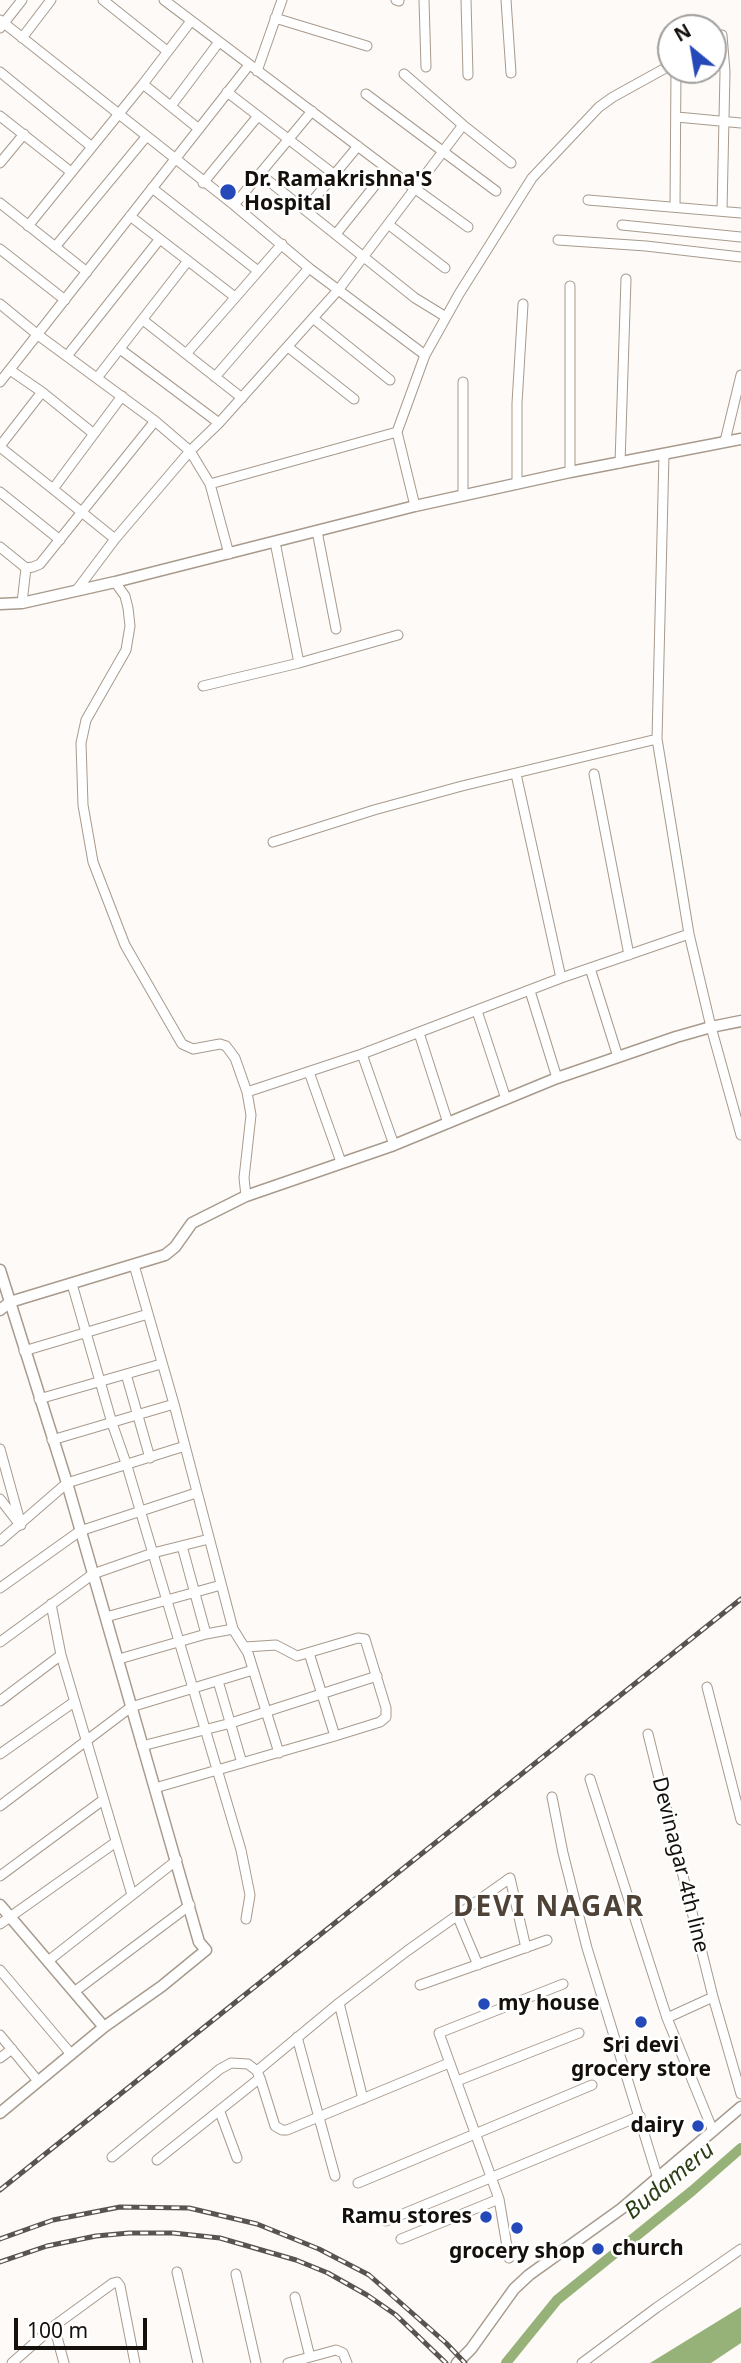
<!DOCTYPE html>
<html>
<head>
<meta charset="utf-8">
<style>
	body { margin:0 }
	#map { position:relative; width:741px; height:2363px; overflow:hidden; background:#fdfaf7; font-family:"Noto Sans",sans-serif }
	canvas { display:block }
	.north { position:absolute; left:657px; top:14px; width:70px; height:70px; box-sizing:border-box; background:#fff; border:2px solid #a19f9d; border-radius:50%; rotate:330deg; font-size:19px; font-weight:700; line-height:28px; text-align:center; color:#15100b }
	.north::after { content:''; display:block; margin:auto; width:24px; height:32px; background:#2549b8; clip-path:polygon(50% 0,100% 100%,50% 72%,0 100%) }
	.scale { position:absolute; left:14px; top:2318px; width:133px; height:32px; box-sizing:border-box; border:4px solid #15100b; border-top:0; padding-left:9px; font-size:21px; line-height:24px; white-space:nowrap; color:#15100b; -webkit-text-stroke:5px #fff; paint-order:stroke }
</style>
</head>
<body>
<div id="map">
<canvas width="741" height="2363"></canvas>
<div class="north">N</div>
<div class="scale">100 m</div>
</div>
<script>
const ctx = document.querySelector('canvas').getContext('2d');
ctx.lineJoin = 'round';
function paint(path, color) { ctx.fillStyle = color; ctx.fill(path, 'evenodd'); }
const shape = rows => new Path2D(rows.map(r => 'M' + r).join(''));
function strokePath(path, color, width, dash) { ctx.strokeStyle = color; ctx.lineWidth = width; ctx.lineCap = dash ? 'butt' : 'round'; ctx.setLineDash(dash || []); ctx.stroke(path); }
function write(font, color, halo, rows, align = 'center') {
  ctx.font = font + ' "Noto Sans",sans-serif'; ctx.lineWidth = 5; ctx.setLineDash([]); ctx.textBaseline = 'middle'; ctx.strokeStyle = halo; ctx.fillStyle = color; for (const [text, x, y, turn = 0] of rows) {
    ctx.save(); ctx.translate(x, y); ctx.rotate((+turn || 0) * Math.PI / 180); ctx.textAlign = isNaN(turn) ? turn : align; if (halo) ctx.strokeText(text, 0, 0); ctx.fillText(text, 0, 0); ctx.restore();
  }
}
paint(shape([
	[741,2307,741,2343,711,2363,650,2363]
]), '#96b278');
strokePath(shape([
	[506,2363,557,2300,692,2191,741,2148]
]), '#96b278', 10);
const minor = shape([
	[103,0,167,51],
	[164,0,388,169,468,227],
	[396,0,399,1],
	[424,0,426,67],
	[466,0,468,75],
	[506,0,511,73],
	[275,18,367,46],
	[0,20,234,205,309,268,425,355],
	[0,28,22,0],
	[22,38,51,0],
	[257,71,282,0],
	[0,72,92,147],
	[404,74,463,125,511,163],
	[143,84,199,129],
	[227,92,335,175],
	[366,94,496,191],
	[171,106,219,42],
	[0,116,71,172],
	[677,117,741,123],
	[0,163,24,134],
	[260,174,415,298,446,317],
	[203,183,258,116],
	[152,188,258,271],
	[588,200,741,213],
	[0,203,87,272],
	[234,205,312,111],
	[675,207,676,70],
	[305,210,358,146],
	[722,211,725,72,722,35],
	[130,216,235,297],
	[388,224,445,268],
	[622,225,741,237],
	[28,226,143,84,191,21],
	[336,234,388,169],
	[558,240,646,246,741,257],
	[55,247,146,137],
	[0,249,65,300],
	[570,286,570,472],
	[0,304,38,335,155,421,190,451,210,484,229,554],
	[314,319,390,380],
	[143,320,242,398],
	[288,347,354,399],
	[120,349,219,423],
	[186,354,282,244],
	[67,356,159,240],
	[10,370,42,392,94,434],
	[215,377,309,268],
	[97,378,187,262],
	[0,382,249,65],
	[463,382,463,495],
	[725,441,741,375],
	[0,446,42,392],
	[0,447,53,489],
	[664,454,657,739,689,934,711,1027,741,1135],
	[620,463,626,279],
	[210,484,397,432],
	[517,484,517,403,523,304],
	[0,492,60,540],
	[415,506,397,432,425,355,459,294,532,178,599,107,613,97,671,65],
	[317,531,336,629],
	[115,539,53,489,122,396],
	[275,542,299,663],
	[0,547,26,568,33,567,40,564,155,421],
	[115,582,125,596,128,608,130,626,126,650,86,720,81,743,83,805,93,862,125,945,182,1044,193,1049,220,1044,226,1046,235,1058,247,1092,251,1115,244,1178,246,1196],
	[76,591,115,539,190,451,219,423,339,289,463,125],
	[22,603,26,568],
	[203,686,299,663,398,635],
	[516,774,561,978],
	[594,774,629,955],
	[273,842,374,810,462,786,657,739],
	[590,968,618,1057],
	[530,991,557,1078],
	[477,1011,506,1099],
	[419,1033,448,1123],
	[362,1054,394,1145],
	[309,1072,341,1162],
	[247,1092,362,1054,561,978,689,934],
	[134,1265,174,1404,233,1629,248,1653,279,1753],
	[72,1284,112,1423,127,1466,241,1850,250,1895,246,1919],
	[24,1351,148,1314],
	[126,1374,150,1458],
	[39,1399,161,1364],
	[52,1440,174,1404],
	[0,1449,21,1525],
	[0,1499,17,1521],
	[0,1541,67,1483,185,1446],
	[182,1546,206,1634],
	[0,1588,80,1531,196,1493],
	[106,1617,221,1585],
	[0,1642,93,1574,153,1553,209,1539],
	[309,1653,335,1736],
	[61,1655,132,1895],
	[119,1659,206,1634,233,1629],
	[218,1681,242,1763],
	[707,1687,741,1820],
	[0,1701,61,1655,51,1604],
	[648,1734,713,1997],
	[142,1746,231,1723,377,1676],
	[0,1754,74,1702],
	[590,1779,667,2018,713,2131],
	[155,1788,335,1736,380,1722,386,1717,386,1708,365,1639,358,1638,297,1656,276,1645,245,1647],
	[552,1797,563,1853,587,1948,658,2179],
	[0,1806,131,1707,253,1670],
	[0,1876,103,1800],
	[457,1915,478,1965],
	[0,1924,116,1842],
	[48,1961,177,1860],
	[0,1970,71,2054],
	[420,1985,547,1940],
	[74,1992,190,1905],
	[339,2003,363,2099],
	[667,2018,713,1997,741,2094],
	[0,2035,38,2081],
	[297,2037,335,2176],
	[0,2058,12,2049],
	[257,2071,339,2003,407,1951,510,1878,526,1948],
	[457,2081,579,2033],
	[220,2112,237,2158],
	[112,2157,220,2069,231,2063,248,2064,257,2071,259,2076],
	[157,2160,260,2078,275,2126,282,2130,287,2130,449,2063],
	[358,2183,592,2085],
	[386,2221,640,2116],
	[401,2239,499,2199],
	[509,2258,499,2199,439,2033,563,1984],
	[177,2272,198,2363],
	[236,2274,256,2363],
	[295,2297,310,2357],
	[54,2326,64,2363],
	[12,2363,54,2326,113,2283,117,2282,120,2286,135,2363],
	[288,2363,336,2350,343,2353,347,2363],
	[582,2363,656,2308,741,2249]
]);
const tertiary = shape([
	[0,604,22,603,115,582,415,506,570,472,741,439],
	[0,1270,67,1483,199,1942,206,1950,162,1986,104,2027,0,2113],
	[0,1310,10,1302,165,1255,175,1247,192,1223,246,1196,394,1145,557,1078,676,1037,711,1027,741,1021],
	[0,1905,104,2027],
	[457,2363,471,2349,514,2289,529,2275,621,2209,741,2107]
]);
strokePath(minor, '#a89a8d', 11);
strokePath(tertiary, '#a89a8d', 13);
strokePath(minor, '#fff', 9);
strokePath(tertiary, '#fff', 10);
const rail = shape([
	[0,2190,741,1599],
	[0,2239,53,2220,120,2207,189,2208,257,2224,319,2249,369,2275,446,2343,465,2363],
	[0,2262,47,2246,96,2236,129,2233,173,2233,220,2238,296,2260,328,2273,367,2295,396,2315,446,2363]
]);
strokePath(rail, '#58544f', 5);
strokePath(rail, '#fff', 2.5, [8]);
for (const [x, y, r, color] of [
	[228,192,9,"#2549b8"],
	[484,2004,7,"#2549b8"],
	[641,2022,7,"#2549b8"],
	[698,2126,7,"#2549b8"],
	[486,2217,7,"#2549b8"],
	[517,2228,7,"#2549b8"],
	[598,2249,7,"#2549b8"]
]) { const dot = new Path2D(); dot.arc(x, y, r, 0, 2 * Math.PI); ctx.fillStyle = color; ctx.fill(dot); strokePath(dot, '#fff', 2.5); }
write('bold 21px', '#15100b', '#fff', [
	["Dr. Ramakrishna'S",244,180],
	["Hospital",244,204],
	["my house",498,2004],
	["Sri devi",641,2046,"center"],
	["grocery store",641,2070,"center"],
	["dairy",684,2126,"right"],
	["Ramu stores",472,2217,"right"],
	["church",612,2249],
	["grocery shop",517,2252,"center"]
], 'left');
write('21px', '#15100b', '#fff', [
	["Devinagar 4th line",680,1865,76]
]);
write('italic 23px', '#2b3d13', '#fff', [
	["Budameru",670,2181,-39]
]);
ctx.letterSpacing = '2px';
write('bold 28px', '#4f4338', '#fff', [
	["DEVI NAGAR",549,1908]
]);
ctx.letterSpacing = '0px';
</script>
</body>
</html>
